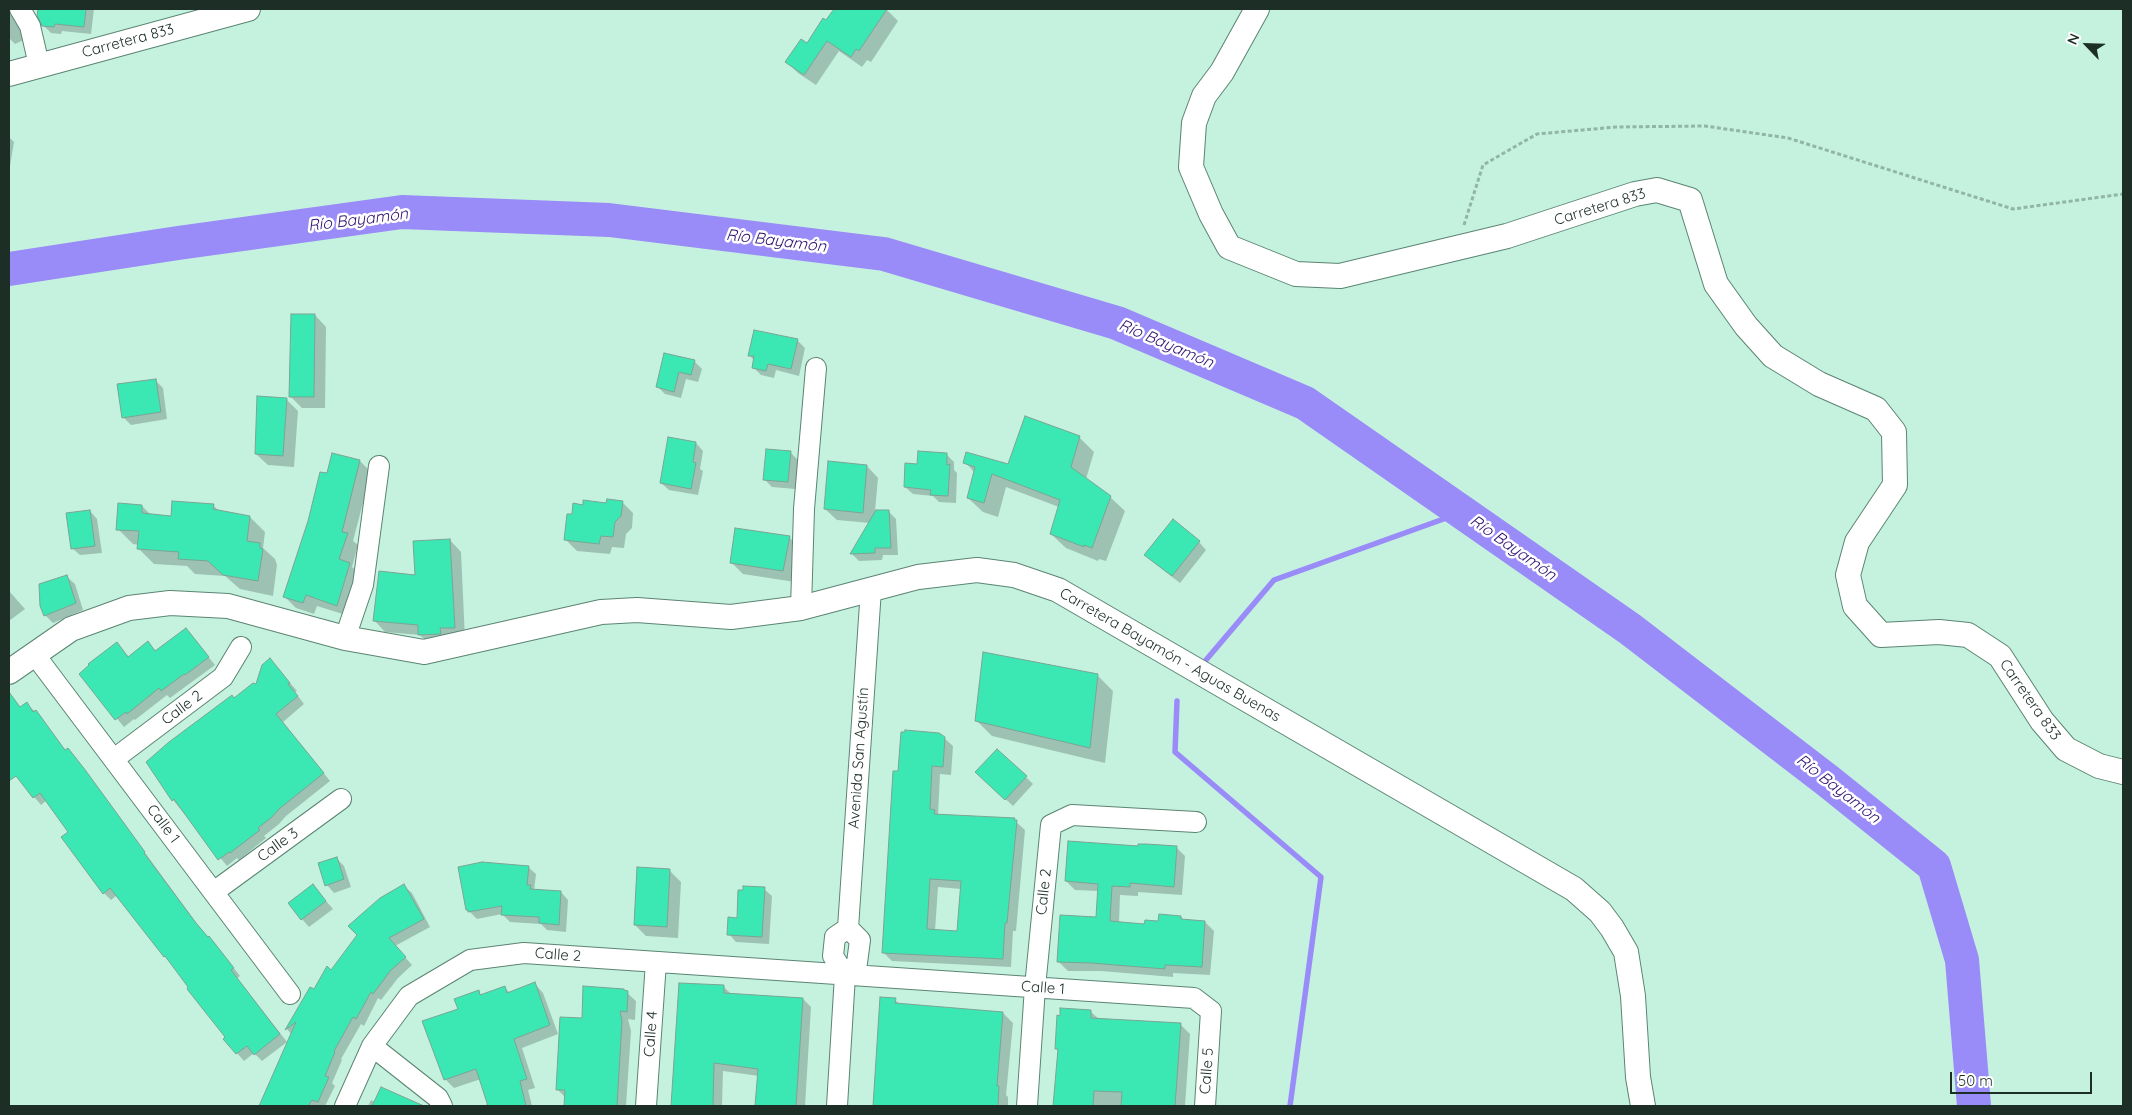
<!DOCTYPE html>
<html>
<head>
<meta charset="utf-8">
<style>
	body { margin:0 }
	#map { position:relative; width:2132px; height:1115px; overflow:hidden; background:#c5f2df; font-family:Quicksand,sans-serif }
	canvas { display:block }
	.frame { position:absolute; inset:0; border:10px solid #1d2e27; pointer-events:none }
	.north { position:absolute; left:2062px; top:20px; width:50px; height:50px; -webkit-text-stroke:4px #fff; paint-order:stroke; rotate:294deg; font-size:14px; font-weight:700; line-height:20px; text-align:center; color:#1d2e27 }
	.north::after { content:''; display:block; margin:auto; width:18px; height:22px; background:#1d2e27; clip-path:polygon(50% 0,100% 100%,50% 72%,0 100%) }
	.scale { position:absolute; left:1950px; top:1072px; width:142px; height:22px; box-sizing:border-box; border:2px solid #1d2e27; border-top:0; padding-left:6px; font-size:15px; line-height:18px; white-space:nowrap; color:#1d2e27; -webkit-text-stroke:4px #fff; paint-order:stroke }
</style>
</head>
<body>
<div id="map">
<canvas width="2132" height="1115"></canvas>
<div class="frame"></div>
<div class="north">N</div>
<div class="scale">50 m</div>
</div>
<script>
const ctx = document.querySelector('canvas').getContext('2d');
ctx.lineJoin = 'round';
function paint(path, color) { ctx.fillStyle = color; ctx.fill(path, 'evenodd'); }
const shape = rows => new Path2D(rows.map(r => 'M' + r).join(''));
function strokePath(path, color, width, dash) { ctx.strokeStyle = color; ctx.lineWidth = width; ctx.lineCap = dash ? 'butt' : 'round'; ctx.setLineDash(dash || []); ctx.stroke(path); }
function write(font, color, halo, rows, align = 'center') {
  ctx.font = font + ' Quicksand,sans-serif'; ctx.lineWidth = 5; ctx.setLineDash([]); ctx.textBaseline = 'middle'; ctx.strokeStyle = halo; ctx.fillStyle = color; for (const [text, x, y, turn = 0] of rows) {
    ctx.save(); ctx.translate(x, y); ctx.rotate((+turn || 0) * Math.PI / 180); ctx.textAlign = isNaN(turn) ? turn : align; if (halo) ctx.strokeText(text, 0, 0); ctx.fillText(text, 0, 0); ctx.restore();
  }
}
paint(shape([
	[39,9,94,9,91,34,62,31,61,34,51,33,43,25,39,15],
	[835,9,886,9,898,21,871,62,867,60,862,67,839,51,816,85,798,73,787,62,807,44],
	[9,13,16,20,26,39,15,44,9,38],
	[9,137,14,142,9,172],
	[315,315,326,327,325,408,302,408,290,396],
	[755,331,798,341,805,348,799,376,776,370,774,378,761,375,753,367,755,361,749,355],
	[694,361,702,369,698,382,686,379,681,398,665,394,658,387],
	[155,380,163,388,167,419,131,425,123,417],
	[286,399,298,411,294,467,268,465,256,454],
	[1079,437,1094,452,1086,479,1110,497,1125,511,1106,561,1099,559,1098,561,1066,548,1051,534,1059,507,1006,487,998,517,983,512,968,498,975,473,965,462,1009,465],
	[696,443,703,451,700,469,703,471,698,495,669,490,661,483],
	[790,452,798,460,795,489,772,487,764,479],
	[946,454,954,462,954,470,957,473,956,503,939,502,933,496,913,494,905,487,918,465],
	[360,461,371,472,353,541,358,545,352,567,361,575,349,616,317,606,314,614,296,608,284,596,328,475],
	[867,466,878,478,875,511,888,511,896,519,898,555,883,555,882,560,859,561,852,554,870,523,837,520,825,509],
	[622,502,633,513,632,528,626,534,624,548,612,547,610,554,577,551,565,539,573,516,584,506],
	[213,505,219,511,250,517,265,532,263,548,275,559,277,565,273,596,240,589,225,576,195,574,187,566,154,564,138,548,139,545,133,544,118,529,142,506,151,515,173,517],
	[90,511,97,519,102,553,80,555,72,548],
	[789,537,800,548,795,582,743,574,732,563],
	[450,540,461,552,465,639,431,646,420,635,385,632,374,620],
	[1199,542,1206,550,1180,583,1153,562],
	[67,577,75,584,83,610,53,623,45,615],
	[9,591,25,609,9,621],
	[186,629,215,665,170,698,167,695,135,720,134,719,124,727,80,674,117,644,129,657,148,643,157,652],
	[270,659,297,691,295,692,304,704,283,722,330,781,286,816,279,824,264,836,266,838,239,860,237,858,227,866,173,800,234,699,257,686],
	[1097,675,1113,691,1105,763,992,736,977,721],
	[14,701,21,708,26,704,36,712,66,751,68,750,75,757,203,932,216,945,240,976,237,978,287,1042,262,1061,254,1053,244,1061,237,1053,190,988,117,895,111,900,104,893,70,832,47,800,41,805,9,767,9,757,12,755,9,750,9,706],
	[944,738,953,746,951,775,940,774,938,815,1014,820,1025,830,1016,931,1013,931,1011,967,892,961,883,952,899,772],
	[938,887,961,889,958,932,935,931],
	[1026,777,1033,784,1013,806,985,780],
	[1176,847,1185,856,1182,895,1138,892,1138,896,1120,895,1119,923,1146,925,1181,917,1184,920,1205,922,1214,931,1210,975,1173,973,1173,977,1101,971,1068,971,1059,962,1097,919,1099,891,1075,890,1066,881,1139,848],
	[336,858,344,866,351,887,334,893,327,885],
	[528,867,536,874,534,891,561,892,568,900,566,932,547,930,541,924,510,922,502,914,477,919,467,909],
	[669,870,681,882,678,938,646,936,635,925],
	[313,886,333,909,309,927,302,919],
	[404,886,412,893,430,927,395,946,412,965,398,978,381,1000,378,998,364,1026,361,1024,341,1059,342,1060,332,1083,335,1086,325,1106,260,1106,292,1035,287,1029,311,989,314,991],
	[764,889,772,896,769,944,736,942,729,934,738,919],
	[535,984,543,993,558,1034,522,1048,535,1088,528,1090,532,1106,480,1106,489,1104,481,1079,454,1088,445,1079,460,1010,478,992,482,996,505,988,510,993],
	[680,984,723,986,732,995,803,999,811,1007,805,1106,757,1106,759,1076,723,1071,722,1106,672,1106],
	[626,992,636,1001,635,1020,628,1019,631,1031,626,1106,565,1106,566,1098,557,1089,583,1020],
	[881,998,895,1000,901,1005,1003,1013,1013,1023,1006,1095,1008,1097,1008,1106,874,1106],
	[1091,1012,1099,1019,1181,1025,1190,1034,1185,1106,1055,1106,1059,1051,1056,1048],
	[371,1100,375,1102,412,1102,416,1106,368,1106]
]), '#0003');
strokePath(shape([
	[1206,660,1274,580,1463,512],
	[1177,701,1175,752,1321,877,1290,1106]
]), '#998bf8', 5.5);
strokePath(shape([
	[9,269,178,243,402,212,609,220,884,254,1117,323,1305,403,1630,629,1828,781,1934,866,1962,960,1974,1106]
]), '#998bf8', 34);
const building = shape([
	[38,9,86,9,84,27,55,24,54,27,42,26,37,15,38,9],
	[834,9,887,9,859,51,856,49,851,57,827,41,804,75,785,62,801,39,807,43,823,18,826,20,834,9],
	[291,314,315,314,314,397,289,397,291,314],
	[754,330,798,339,791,369,768,364,766,371,752,368,754,356,748,356,754,330],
	[664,353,695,360,691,375,679,372,674,392,656,387,664,353],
	[156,379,161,412,122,418,117,384,156,379],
	[257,396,287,398,283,456,255,454,257,396],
	[1025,416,1080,436,1071,467,1111,496,1092,548,1084,545,1084,547,1050,534,1060,500,992,474,984,503,967,498,975,467,963,463,966,452,1008,464,1025,416],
	[668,437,696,442,693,462,696,463,691,489,660,483,668,437],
	[766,449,791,451,788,482,763,480,766,449],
	[918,451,947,453,947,465,950,464,948,496,930,495,931,490,904,487,905,463,917,464,918,451],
	[332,453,360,460,342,532,348,533,339,559,350,563,337,606,306,595,303,603,283,597,308,521,320,472,327,473,332,453],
	[828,461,867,465,863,513,824,509,828,461],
	[607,499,623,501,621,516,615,522,613,537,601,536,599,544,564,540,567,514,572,514,573,503,583,505,583,500,606,503,607,499],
	[172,501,214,504,213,509,250,516,247,541,260,543,260,548,263,549,258,581,223,575,208,561,178,559,179,552,137,549,139,531,116,530,118,503,142,505,142,513,171,516,172,501],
	[90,510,95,546,71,549,66,513,90,510],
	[876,510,889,510,891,548,875,548,875,553,850,554,876,510],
	[1173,519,1200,541,1172,576,1144,555,1173,519],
	[735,528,790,536,783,571,730,563,735,528],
	[450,539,455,628,440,628,441,634,418,635,418,625,373,621,379,571,415,575,413,541,450,539],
	[67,575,76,603,44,616,40,606,39,584,67,575],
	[186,628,209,657,185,675,184,674,161,691,159,688,127,714,126,712,115,720,79,674,89,665,88,664,117,642,128,657,148,641,155,651,186,628],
	[983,652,1098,674,1090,748,975,721,983,652],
	[270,658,290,683,288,684,298,696,276,714,324,773,279,809,272,817,258,828,260,830,230,853,229,852,218,860,179,806,174,799,172,801,146,762,169,742,232,695,234,698,253,683,256,684,262,665,270,658],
	[9,692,20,707,27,702,33,712,36,710,65,750,68,748,86,771,145,852,144,853,196,923,208,937,209,936,234,968,231,970,280,1034,254,1055,247,1046,236,1054,223,1039,225,1037,187,989,188,987,165,956,164,957,110,888,103,894,61,837,68,832,40,793,33,798,16,776,9,781,9,692],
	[905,730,939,733,945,737,943,767,932,766,930,809,935,810,934,814,1015,818,1014,820,1017,820,1007,923,1005,923,1003,959,882,953,893,771,898,771,901,732,905,732,905,730],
	[930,879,961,881,957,931,927,929,930,879],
	[997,749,1027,776,1005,800,975,772,997,749],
	[1068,841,1138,846,1138,844,1146,844,1177,846,1174,887,1130,883,1130,887,1112,886,1110,921,1144,924,1145,920,1158,921,1159,914,1181,916,1181,919,1205,921,1202,967,1165,965,1165,969,1091,963,1057,962,1060,915,1096,917,1098,884,1065,881,1068,841],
	[337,857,344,879,325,886,318,863,337,857],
	[482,862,529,866,527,885,531,885,530,889,561,891,559,925,539,923,539,917,501,915,502,906,468,912,468,910,466,910,458,867,482,862],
	[637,867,670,869,667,927,634,925,637,867],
	[313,884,326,901,301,920,288,903,313,884],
	[404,884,424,919,389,938,406,957,391,970,373,994,371,992,356,1019,353,1017,334,1051,335,1052,325,1076,329,1077,318,1102,312,1100,308,1106,259,1106,296,1022,285,1030,310,987,314,989,327,966,331,970,357,935,348,926,380,898,404,884],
	[743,886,765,887,762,937,727,935,728,917,737,918,738,890,743,890,743,886],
	[535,982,550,1025,514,1039,527,1079,520,1081,526,1106,488,1106,476,1069,444,1080,422,1021,458,1009,454,999,479,990,480,995,505,986,507,993,535,982],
	[679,983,724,985,724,993,803,998,796,1106,755,1106,758,1069,714,1063,713,1106,671,1106,679,983],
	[583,986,624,989,624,990,628,991,627,1012,620,1011,622,1021,617,1106,564,1106,565,1090,556,1090,560,1017,582,1018,583,986],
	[880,997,896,998,895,1003,1003,1012,997,1086,999,1086,998,1106,873,1106,880,997],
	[1060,1008,1091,1010,1091,1018,1181,1023,1175,1106,1121,1106,1122,1092,1094,1091,1093,1106,1053,1106,1058,1049,1055,1049,1057,1015,1060,1016,1060,1008],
	[381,1087,424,1106,372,1106,381,1087]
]);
paint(building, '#3be8b4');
strokePath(building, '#7aa493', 1);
const minor = shape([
	[20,9,30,26,39,65],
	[801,608,804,509,816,368],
	[345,638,363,585,379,466],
	[35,655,290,994],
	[114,759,223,677,241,647],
	[215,891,341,799],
	[845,975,857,963,860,940,848,928,871,589],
	[372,1046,438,1098,442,1106],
	[345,1106,372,1046,409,996,470,960,524,953,1194,998,1211,1011,1205,1106],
	[646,1106,656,962],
	[837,1106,845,975,833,956,835,937,848,928],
	[1027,1106,1035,987,1051,825,1072,815,1196,822]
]);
const tertiary = shape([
	[1257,9,1222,72,1204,96,1194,123,1191,167,1211,214,1229,247,1296,274,1340,276,1507,236,1635,194,1657,190,1690,200,1716,284,1746,326,1773,356,1819,384,1876,409,1894,432,1895,485,1857,542,1848,575,1855,606,1881,635,1939,632,1968,635,2000,656,2042,721,2066,749,2099,766,2123,772],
	[9,74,248,9],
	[9,672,71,629,129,608,170,603,228,606,345,638,424,652,601,612,637,610,731,617,801,608,918,577,977,570,1014,575,1058,590,1574,889,1600,912,1612,928,1626,952,1633,996,1638,1077,1643,1106]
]);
strokePath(minor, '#5b8473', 22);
strokePath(tertiary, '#5b8473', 26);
strokePath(shape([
	[1464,225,1483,165,1537,134,1616,127,1705,126,1788,138,2013,209,2123,194]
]), '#91b5a6', 3, [4, 2.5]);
strokePath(minor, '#fff', 20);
strokePath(tertiary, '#fff', 24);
write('15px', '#1d2e27', '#fff', [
	["Carretera 833",128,41,-15],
	["Carretera 833",1600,207,-17],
	["Carretera Bayamón - Aguas Buenas",1170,655,30],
	["Carretera 833",2030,700,55],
	["Calle 2",182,708,-37],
	["Avenida San Agustín",859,758,-86],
	["Calle 1",163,824,53],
	["Calle 3",278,845,-36],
	["Calle 2",1044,892,-84],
	["Calle 2",558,955,4],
	["Calle 1",1043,988,4],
	["Calle 4",651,1034,-86],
	["Calle 5",1207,1071,-86]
]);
write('italic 16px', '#2f1171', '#fff', [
	["Río Bayamón",358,220,-7],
	["Río Bayamón",776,241,7],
	["Río Bayamón",1166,344,23],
	["Río Bayamón",1513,548,35],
	["Río Bayamón",1838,789,38]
]);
</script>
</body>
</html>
